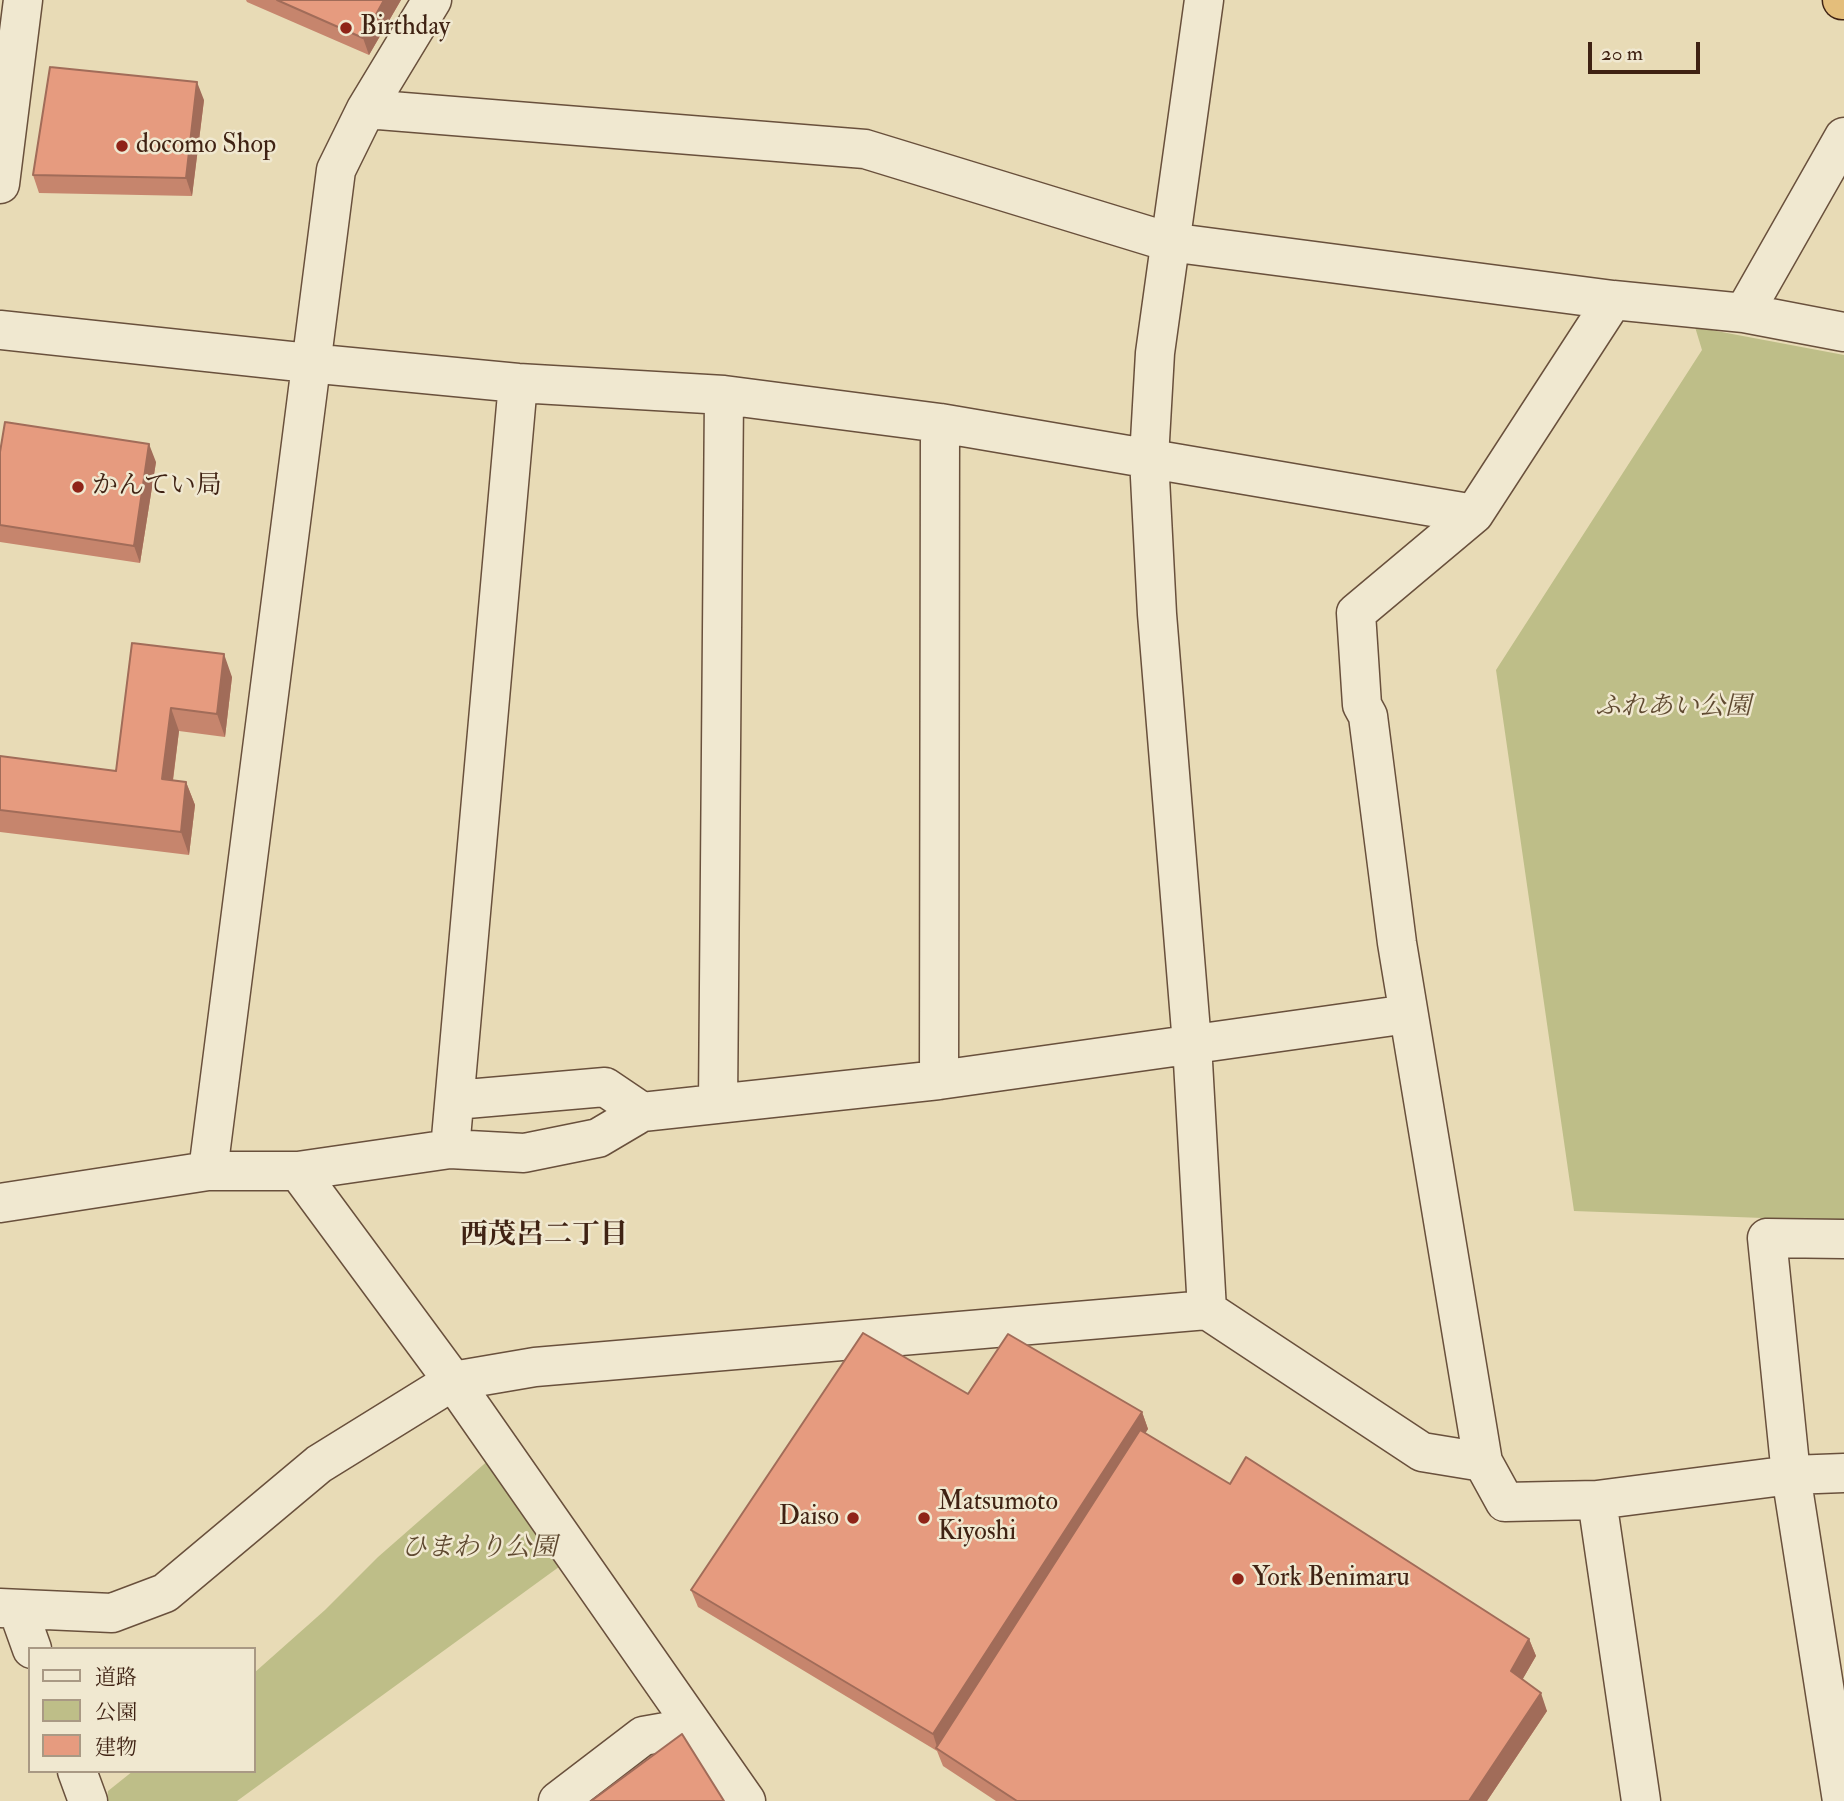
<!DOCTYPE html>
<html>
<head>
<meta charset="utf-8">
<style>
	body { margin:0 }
	#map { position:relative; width:1844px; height:1801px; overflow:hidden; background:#e8dbb6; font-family:"IM FELL Double Pica","Noto Serif JP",serif }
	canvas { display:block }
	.legend { position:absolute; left:28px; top:1647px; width:228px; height:126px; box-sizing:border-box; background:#f0e8d0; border:2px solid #a99984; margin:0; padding:9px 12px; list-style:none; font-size:21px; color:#3f2213 }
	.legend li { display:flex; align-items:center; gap:14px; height:35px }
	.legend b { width:35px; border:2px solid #a99984 }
	.scale { position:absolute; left:1588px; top:42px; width:112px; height:32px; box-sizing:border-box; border:4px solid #3f2213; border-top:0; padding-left:9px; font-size:21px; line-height:24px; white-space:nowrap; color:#3f2213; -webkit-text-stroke:5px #f0e8d0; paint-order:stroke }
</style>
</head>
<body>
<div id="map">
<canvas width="1844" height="1801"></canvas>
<ul class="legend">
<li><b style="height:9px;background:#f0e8d0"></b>道路</li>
<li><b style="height:19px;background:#bebe88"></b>公園</li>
<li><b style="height:19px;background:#e69b7f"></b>建物</li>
</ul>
<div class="scale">20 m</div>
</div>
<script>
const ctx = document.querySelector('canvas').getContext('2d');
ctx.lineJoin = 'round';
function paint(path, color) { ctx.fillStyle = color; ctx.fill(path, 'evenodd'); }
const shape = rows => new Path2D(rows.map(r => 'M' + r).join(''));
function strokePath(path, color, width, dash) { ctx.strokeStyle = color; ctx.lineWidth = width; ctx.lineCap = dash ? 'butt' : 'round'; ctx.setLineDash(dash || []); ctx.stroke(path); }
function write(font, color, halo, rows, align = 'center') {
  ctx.font = font + ' "IM FELL Double Pica","Noto Serif JP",serif'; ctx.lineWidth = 5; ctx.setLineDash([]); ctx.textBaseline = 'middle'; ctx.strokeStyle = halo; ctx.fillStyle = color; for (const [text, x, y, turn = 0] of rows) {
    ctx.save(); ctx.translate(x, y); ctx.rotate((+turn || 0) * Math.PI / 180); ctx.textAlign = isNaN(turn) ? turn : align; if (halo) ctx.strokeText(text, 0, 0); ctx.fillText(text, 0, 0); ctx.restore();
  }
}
paint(shape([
	[1695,327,1844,355,1844,1221,1574,1211,1496,670,1702,350],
	[491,1458,563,1564,237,1801,107,1801,108,1791,133,1771,254,1771,254,1673,325,1610,378,1557]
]), '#bebe88');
const minor = shape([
	[1204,0,1155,353,1149,458,1157,614,1192,1044,1207,1310],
	[366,109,865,149,1169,242,1613,300,1744,313,1844,332],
	[0,184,23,0],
	[1613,300,1474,514,1356,613,1362,705,1368,716,1397,943,1483,1462,1505,1502,1597,1500,1791,1475,1844,1473],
	[1744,313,1844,137],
	[0,330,309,363,518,383,724,395,940,423,1474,514],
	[939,1080,940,423],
	[455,1100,605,1087,642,1112],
	[718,1104,724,395],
	[450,1149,518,383],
	[208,1171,336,170,366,109,432,0],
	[298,1171,453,1381,746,1801],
	[0,1203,208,1171,298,1171,450,1149,524,1153,598,1138,642,1112,939,1080,1408,1014],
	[1597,1500,1641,1801],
	[0,1608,112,1613,165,1593,319,1464,453,1381,535,1367,1207,1310,1422,1452,1483,1462],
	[18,1610,32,1649],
	[77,1771,88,1801],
	[558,1801,643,1736,694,1727],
	[1842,1801,1791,1475,1767,1238,1844,1239]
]);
const highway = shape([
	[1842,0,1844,0]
]);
strokePath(minor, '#69503c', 41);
strokePath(highway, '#3f2213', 41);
strokePath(minor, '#f0e8d0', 38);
strokePath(highway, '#e4be7b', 38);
paint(shape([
	[246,0,401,0,369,55,247,2],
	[204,100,192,196,39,193,33,175],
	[0,452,156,462,140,563,0,542],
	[132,643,232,677,225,737,179,731,173,781,186,782,195,805,189,855,0,832,0,756,116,771],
	[1142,1412,1148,1429,1145,1433,1230,1484,1529,1639,1536,1656,1522,1680,1547,1711,1487,1801,996,1801,943,1766,937,1751,698,1607,691,1590]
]), '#c6856d');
paint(shape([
	[384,0,401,0,369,55,363,38],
	[197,82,204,100,192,196,186,178],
	[149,444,156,462,140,563,134,546],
	[224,654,232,677,225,737,217,714],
	[171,708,179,731,170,802,162,779],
	[186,782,195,805,189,855,181,832],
	[1142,1412,1148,1429,940,1751,938,1750,933,1734],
	[1529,1639,1536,1656,1517,1689,1511,1671],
	[1541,1693,1547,1711,1487,1801,1469,1801]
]), '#a16c59');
const building = shape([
	[277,0,384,0,363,38,277,0],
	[50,67,197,82,186,178,33,175,50,67],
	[5,422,149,444,134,546,0,525,0,452,5,422],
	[132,643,224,654,217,714,171,708,162,779,186,782,181,832,0,810,0,756,116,771,132,643],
	[863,1333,968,1394,1008,1334,1142,1412,933,1734,691,1590,863,1333],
	[1140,1430,1230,1484,1246,1457,1529,1639,1511,1671,1541,1693,1469,1801,1017,1801,936,1748,1140,1430],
	[682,1734,724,1801,591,1801,682,1734]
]);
paint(building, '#e69b7f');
strokePath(building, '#a16c59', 2);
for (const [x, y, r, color] of [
	[346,28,7,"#8f2418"],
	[122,146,7,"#8f2418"],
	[78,487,7,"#8f2418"],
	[853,1518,7,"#8f2418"],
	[924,1518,7,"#8f2418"],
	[1238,1579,7,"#8f2418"]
]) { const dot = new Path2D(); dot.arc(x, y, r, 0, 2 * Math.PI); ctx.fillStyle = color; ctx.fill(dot); strokePath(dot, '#f0e8d0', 2.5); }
write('26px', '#3f2213', '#f0e8d0', [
	["Birthday",360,28],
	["docomo Shop",136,146],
	["かんてい局",92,487],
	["Matsumoto",938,1503],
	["Kiyoshi",938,1533],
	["Daiso",839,1518,"right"],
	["York Benimaru",1252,1579]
], 'left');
write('italic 26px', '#5f4930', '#f0e8d0', [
	["ふれあい公園",1673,708],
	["ひまわり公園",479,1549]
]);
write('bold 28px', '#3f2213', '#f0e8d0', [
	["西茂呂二丁目",544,1237]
]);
</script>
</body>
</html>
